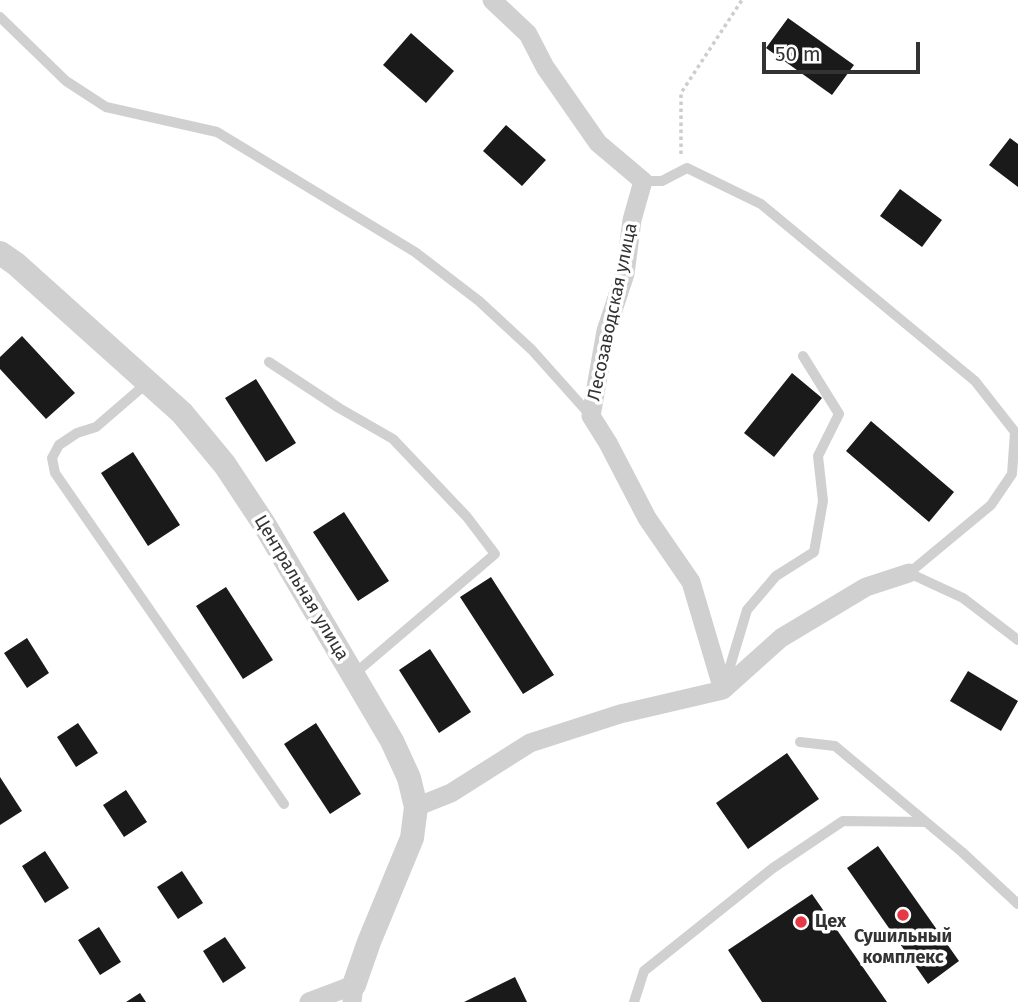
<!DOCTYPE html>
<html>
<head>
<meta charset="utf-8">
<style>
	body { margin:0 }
	#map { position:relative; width:1018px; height:1002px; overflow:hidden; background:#fff; font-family:"Fira Sans",sans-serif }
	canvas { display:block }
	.scale { position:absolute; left:762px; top:42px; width:158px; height:32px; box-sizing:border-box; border:4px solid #333; border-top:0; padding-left:9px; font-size:21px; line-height:24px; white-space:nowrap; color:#333; -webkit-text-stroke:5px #fff; paint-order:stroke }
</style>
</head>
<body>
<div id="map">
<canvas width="1018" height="1002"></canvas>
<div class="scale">50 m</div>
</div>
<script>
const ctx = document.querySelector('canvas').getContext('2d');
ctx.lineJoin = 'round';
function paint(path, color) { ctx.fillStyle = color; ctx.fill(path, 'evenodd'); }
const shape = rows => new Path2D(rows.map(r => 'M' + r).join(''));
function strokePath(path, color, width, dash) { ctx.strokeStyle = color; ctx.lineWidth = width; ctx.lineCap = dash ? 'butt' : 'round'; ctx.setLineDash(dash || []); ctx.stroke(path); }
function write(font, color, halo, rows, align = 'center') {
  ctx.font = font + ' "Fira Sans",sans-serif'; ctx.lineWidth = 7; ctx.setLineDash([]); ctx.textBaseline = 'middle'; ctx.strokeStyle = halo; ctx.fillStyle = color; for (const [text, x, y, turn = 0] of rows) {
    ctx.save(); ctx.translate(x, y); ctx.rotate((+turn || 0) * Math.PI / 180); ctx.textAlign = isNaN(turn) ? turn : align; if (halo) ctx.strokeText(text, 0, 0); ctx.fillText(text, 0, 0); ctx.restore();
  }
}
paint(shape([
	[788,18,854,65,832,95,766,48],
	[411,33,454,71,426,103,383,65],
	[506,125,546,160,522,186,483,151],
	[1010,138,1018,144,1018,187,989,165],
	[900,189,942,220,922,247,880,216],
	[22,336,75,393,46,419,0,369,0,357],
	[792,373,822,398,774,457,744,433],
	[256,379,296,443,266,462,225,398],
	[871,421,954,492,929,522,846,451],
	[133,452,180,525,148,546,101,473],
	[344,512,389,581,358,601,313,532],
	[491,577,554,675,523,694,460,597],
	[226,587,273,660,243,679,196,606],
	[27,638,49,673,27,688,4,653],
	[430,649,471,712,439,733,399,670],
	[968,671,1018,701,1001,731,950,701],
	[78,723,98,753,76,767,57,737],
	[316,723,361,794,330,814,284,744],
	[787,753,819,799,748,849,716,803],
	[0,777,22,811,0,825],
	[126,790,147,822,124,837,103,805],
	[878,846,959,961,928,984,847,868],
	[45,851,69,888,45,903,22,866],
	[182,871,203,903,178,919,157,887],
	[812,894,887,1002,762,1002,728,950],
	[99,927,121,962,100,975,78,940],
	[225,937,246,968,223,983,203,951],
	[515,977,527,1002,464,1002],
	[140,993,146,1002,126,1002]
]), '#1a1a1a');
strokePath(shape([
	[681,154,681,93,742,0]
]), '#cdcdcd', 3.5, [3.5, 3.5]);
strokePath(shape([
	[0,17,66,81,106,107,217,132,415,252,479,301,532,350,591,416],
	[643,181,662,181,687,168,761,204,975,381,1015,432,1012,474,991,505,909,573,963,598,1018,640],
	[269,362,339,408,393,439,467,517,495,554,353,675],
	[147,383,96,427,77,433,59,445,52,458,55,473,284,804],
	[725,683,747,610,776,576,814,552,823,501,818,456,839,414,803,356],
	[800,742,835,746,962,852,1018,904],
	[634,1002,644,971,773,868,843,821,926,822]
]), '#d0d0d0', 10);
strokePath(shape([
	[492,0,528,34,545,67,598,143,643,181,632,220,625,274,606,331,591,416,608,443,647,518,691,582,723,690],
	[416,807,451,793,530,743,620,714,723,690,781,638,866,587,909,573],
	[309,1002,354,985,352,1002]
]), '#d0d0d0', 19);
strokePath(shape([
	[0,253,16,264,182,413,225,465,264,524,392,741,409,778,416,807,412,838,369,942,354,985]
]), '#d0d0d0', 24);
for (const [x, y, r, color] of [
	[903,915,7,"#e63946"],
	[801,922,7,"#e63946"]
]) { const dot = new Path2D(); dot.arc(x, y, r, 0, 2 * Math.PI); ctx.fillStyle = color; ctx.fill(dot); strokePath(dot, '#fff', 2.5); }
write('18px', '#333', '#fff', [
	["Лесозаводская улица",613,312,-78],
	["Центральная улица",301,588,59]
]);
write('bold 18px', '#333', '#fff', [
	["Цех",815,922],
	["Сушильный",903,937,"center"],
	["комплекс",903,958,"center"]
], 'left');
</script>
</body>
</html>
